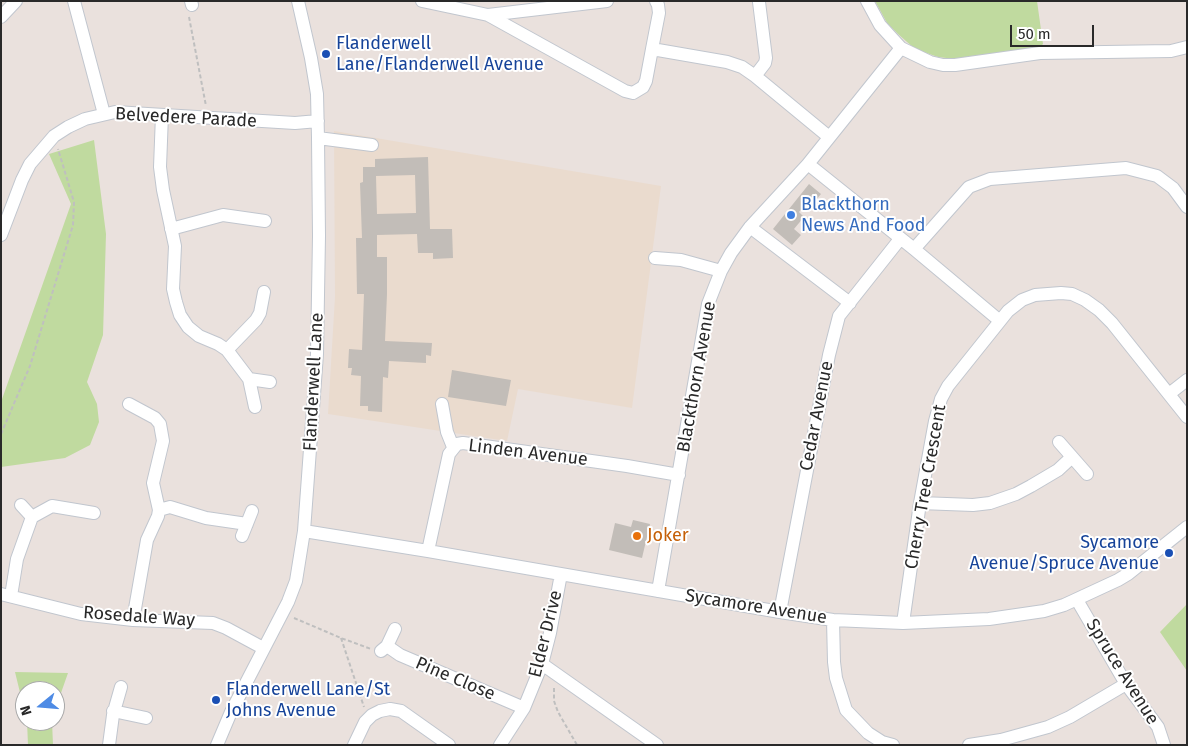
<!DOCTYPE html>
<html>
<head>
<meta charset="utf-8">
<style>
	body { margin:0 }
	#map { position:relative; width:1188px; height:746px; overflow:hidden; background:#eae1dd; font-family:"Fira Sans",sans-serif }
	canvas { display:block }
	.frame { position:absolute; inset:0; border:2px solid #292929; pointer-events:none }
	.north { position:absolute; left:15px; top:681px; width:50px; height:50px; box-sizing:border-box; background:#fff; border:1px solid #a9a9a9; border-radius:50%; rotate:253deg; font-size:14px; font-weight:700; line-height:20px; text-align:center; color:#292929 }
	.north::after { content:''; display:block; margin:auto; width:18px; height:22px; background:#4e8be5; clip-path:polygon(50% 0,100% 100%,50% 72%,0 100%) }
	.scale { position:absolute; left:1010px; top:25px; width:84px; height:22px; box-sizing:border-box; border:2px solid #292929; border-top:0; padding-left:6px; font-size:15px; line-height:18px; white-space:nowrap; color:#292929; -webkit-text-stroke:4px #fff; paint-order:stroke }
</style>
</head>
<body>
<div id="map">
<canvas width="1188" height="746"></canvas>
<div class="frame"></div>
<div class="north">N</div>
<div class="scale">50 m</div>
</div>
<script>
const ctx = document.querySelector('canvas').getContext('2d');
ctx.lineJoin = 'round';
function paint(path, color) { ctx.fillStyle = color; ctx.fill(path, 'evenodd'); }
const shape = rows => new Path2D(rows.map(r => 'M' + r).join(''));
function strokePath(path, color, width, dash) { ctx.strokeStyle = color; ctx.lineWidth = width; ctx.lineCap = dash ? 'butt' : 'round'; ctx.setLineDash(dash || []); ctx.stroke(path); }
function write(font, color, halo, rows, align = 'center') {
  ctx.font = font + ' "Fira Sans",sans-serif'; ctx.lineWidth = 4; ctx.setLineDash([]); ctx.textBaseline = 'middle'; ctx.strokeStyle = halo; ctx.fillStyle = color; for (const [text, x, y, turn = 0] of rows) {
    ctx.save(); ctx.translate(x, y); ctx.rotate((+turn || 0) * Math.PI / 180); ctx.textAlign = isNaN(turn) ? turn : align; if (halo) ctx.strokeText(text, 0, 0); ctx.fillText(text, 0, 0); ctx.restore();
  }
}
paint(shape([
	[334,131,661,186,632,408,518,389,507,441,328,414,335,297]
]), '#eadbce');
paint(shape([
	[875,1,1037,1,1043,44,1040,47,955,59,938,57,915,49,898,34,887,23],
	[94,140,106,234,103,335,87,382,97,404,99,422,90,445,65,458,1,467,1,402,71,204,49,154],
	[1187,604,1187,671,1160,632],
	[15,672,68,673,55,710,55,691,25,691,25,713],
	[27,721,52,721,53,745,28,745]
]), '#c0da9f');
paint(shape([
	[428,157,430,229,452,229,453,258,433,259,433,253,418,253,417,234,377,235,377,257,387,257,387,294,385,341,432,343,431,356,426,355,426,363,389,361,388,378,383,377,382,412,368,411,368,406,360,406,361,376,351,375,352,368,348,368,349,349,362,350,364,294,357,294,356,238,362,238,360,183,363,182,363,167,375,167,375,159],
	[415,175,416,213,377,214,376,176],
	[809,184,821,194,815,201,811,198,799,212,804,217,794,229,801,235,792,245,773,229],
	[452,370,511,380,506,406,448,397],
	[633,520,650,524,642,558,609,550,615,523,631,527]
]), '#c2bdb8');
const minor = shape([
	[74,1,104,114],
	[191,1,192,5],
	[422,1,488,15,625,91,633,93,643,87,646,81,652,49,727,62,742,67,755,76,829,137],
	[867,1,880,25,901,48,930,62,943,65,955,65,1040,53,1171,51,1187,47],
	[488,15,607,1],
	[1,17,16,1],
	[652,49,659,13,658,5,656,1],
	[755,76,765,63,766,58,759,2],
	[162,115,160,167,163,190,175,246,173,289,176,302,180,315,188,327,199,336,218,344,227,350,249,379],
	[318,138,372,145],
	[808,164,914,249,1000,321],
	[750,227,850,303],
	[171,229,223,215,265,221],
	[1,235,22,180,30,164,54,136,68,127,85,119,115,112,295,123,318,121],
	[914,249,969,187,990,179,1126,168,1157,176,1173,188,1187,207],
	[655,258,681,260,721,271],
	[227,350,256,320,260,313,264,292],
	[1169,394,1187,380],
	[129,404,155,418,160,424,163,441,153,483,159,510,158,516,147,540,133,620],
	[442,404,447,432,453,447],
	[255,407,249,379,270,382],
	[1059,442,1087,474],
	[920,503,973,505,990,503,1016,494,1031,486,1058,470,1072,457],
	[21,505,32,517,52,506,94,513],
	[159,510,170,507,206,518,247,524],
	[304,531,428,551,780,612,833,620,903,623,989,619,1044,611,1064,605,1118,580,1128,574,1187,527],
	[242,536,252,511],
	[428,551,449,454,457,444,463,443,627,466,679,475],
	[658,591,708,304,721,271,731,253,750,227,808,164,901,48],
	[1,594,81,614,133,620,213,623,226,628,263,648],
	[11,596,17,559,32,517],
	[1077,600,1126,684,1158,727,1164,745],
	[780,612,829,355,839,316,900,239],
	[833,620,834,662,836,678,846,710,868,733,882,742,893,745],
	[903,623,920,503,935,421,941,399,948,386,1008,311,1022,300,1035,295,1061,293,1072,294,1085,300,1099,310,1112,323,1187,417],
	[387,646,400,655,524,708],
	[381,651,387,646,395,629],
	[542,664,657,745],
	[113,711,146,718],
	[109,745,113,715,121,687],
	[217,745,231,712,288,602,296,581,304,531,317,354,319,236,318,138,317,94,311,58,298,1],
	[354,745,365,722,372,715,380,711,390,709,401,711,449,745],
	[500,745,524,708,542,664,550,633,561,574],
	[969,745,1001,740,1048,727,1070,717,1126,684]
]);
strokePath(minor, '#c1c6ce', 14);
strokePath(shape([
	[189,17,206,106],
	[1,434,30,366,73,225,74,202,58,149],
	[294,618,341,638,371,649],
	[341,638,364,707],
	[554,688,554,701,558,712,577,745]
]), '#bfbfbf', 2, [4, 2.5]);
strokePath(minor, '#fff', 12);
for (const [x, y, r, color] of [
	[326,54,5,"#1a4fb4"],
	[791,215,5,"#3f7fe0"],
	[637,536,5,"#e8710a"],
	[1169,553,5,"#1a4fb4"],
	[216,700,5,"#1a4fb4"]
]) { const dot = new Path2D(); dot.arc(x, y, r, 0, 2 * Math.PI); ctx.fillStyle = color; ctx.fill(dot); strokePath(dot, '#fff', 2); }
write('18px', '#164399', '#fff', [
	["Flanderwell",336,44],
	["Lane/Flanderwell Avenue",336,65],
	["Sycamore",1159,543,"right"],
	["Avenue/Spruce Avenue",1159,564,"right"],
	["Flanderwell Lane/St",226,690],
	["Johns Avenue",226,711]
], 'left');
write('18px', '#292929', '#fff', [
	["Belvedere Parade",186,118,3],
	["Blackthorn Avenue",697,377,-80],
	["Flanderwell Lane",314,382,-87],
	["Cedar Avenue",817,416,-79],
	["Linden Avenue",528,453,7],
	["Cherry Tree Crescent",926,487,-80],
	["Sycamore Avenue",756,607,9],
	["Rosedale Way",139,617,4],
	["Elder Drive",546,634,-76],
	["Spruce Avenue",1122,672,58],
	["Pine Close",455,679,23]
]);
write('18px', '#366cbe', '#fff', [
	["Blackthorn",801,205],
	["News And Food",801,226]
], 'left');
write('18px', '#c56008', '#fff', [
	["Joker",647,536]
], 'left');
</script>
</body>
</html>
